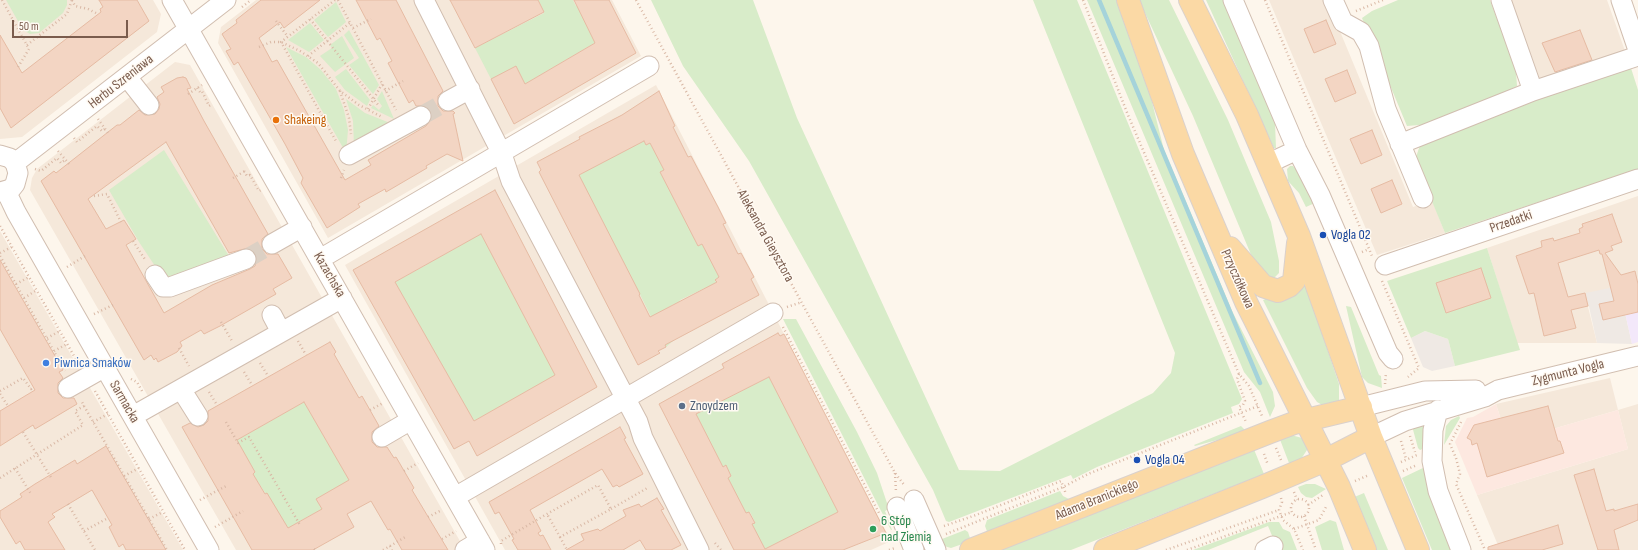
<!DOCTYPE html>
<html>
<head>
<meta charset="utf-8">
<style>
	body { margin:0 }
	#map { position:relative; width:1638px; height:550px; overflow:hidden; background:#fdf6ec; font-family:"Sofia Sans Condensed",sans-serif }
	canvas { display:block }
	.scale { position:absolute; left:12px; top:20px; width:116px; height:18px; box-sizing:border-box; border:2px solid #7a5c4d; border-top:0; padding-left:5px; font-size:12px; line-height:14px; white-space:nowrap; color:#7a5c4d; -webkit-text-stroke:3px #fffaf3; paint-order:stroke }
</style>
</head>
<body>
<div id="map">
<canvas width="1638" height="550"></canvas>
<div class="scale">50 m</div>
</div>
<script>
const ctx = document.querySelector('canvas').getContext('2d');
ctx.lineJoin = 'round';
function paint(path, color) { ctx.fillStyle = color; ctx.fill(path, 'evenodd'); }
const shape = rows => new Path2D(rows.map(r => 'M' + r).join(''));
function strokePath(path, color, width, dash) { ctx.strokeStyle = color; ctx.lineWidth = width; ctx.lineCap = dash ? 'butt' : 'round'; ctx.setLineDash(dash || []); ctx.stroke(path); }
function write(font, color, halo, rows, align = 'center') {
  ctx.font = font + ' "Sofia Sans Condensed",sans-serif'; ctx.lineWidth = 3; ctx.setLineDash([]); ctx.textBaseline = 'middle'; ctx.strokeStyle = halo; ctx.fillStyle = color; for (const [text, x, y, turn = 0] of rows) {
    ctx.save(); ctx.translate(x, y); ctx.rotate((+turn || 0) * Math.PI / 180); ctx.textAlign = isNaN(turn) ? turn : align; if (halo) ctx.strokeText(text, 0, 0); ctx.fillText(text, 0, 0); ctx.restore();
  }
}
paint(shape([
	[0,0,153,0,161,14,157,32,22,137,0,139],
	[256,0,612,0,641,56,328,238,218,43,221,27],
	[1269,0,1327,0,1413,207,1432,200,1445,233,1377,255],
	[1511,0,1607,0,1630,65,1545,94],
	[175,62,190,65,465,550,236,550,30,190,32,178,37,169],
	[656,85,784,334,891,541,871,550,505,550,345,265],
	[1638,196,1638,281,1610,289,1588,307,1597,343,1517,343,1487,248],
	[0,231,82,374,183,550,0,550],
	[1610,378,1618,410,1638,404,1638,550,1500,550,1477,495,1628,449,1618,410,1508,442,1496,404]
]), '#f5e8da');
paint(shape([
	[1496,404,1508,442,1618,410,1628,449,1477,495,1455,442,1467,418,1473,417]
]), '#fde8e0');
paint(shape([
	[1619,286,1632,344,1597,343,1586,293],
	[1425,331,1448,339,1455,366,1432,371,1423,367,1411,338]
]), '#efe9e4');
paint(shape([
	[1638,281,1638,342,1632,344,1619,286]
]), '#f3e8fa');
paint(shape([
	[6,0,67,0,67,5,63,13,39,33,30,34,23,30],
	[538,0,573,0,576,6,581,3,579,10,588,28,598,41,525,84,491,79,475,48,544,13],
	[651,0,753,0,797,118,959,470,1000,471,1153,393,1171,373,1175,353,1033,0,1077,0,1242,399,1239,404,1231,407,1233,413,1097,467,1073,479,1071,475,949,522,946,521,933,490,749,161,683,66],
	[1087,0,1116,0,1147,82,1164,150,1233,313,1273,392,1275,406,1270,417,1260,392,1244,372],
	[1139,0,1169,0,1228,120,1271,222,1279,261,1279,273,1274,278,1271,279,1258,268,1252,257,1193,116],
	[1206,0,1225,0,1275,123,1276,148,1274,148],
	[1398,0,1490,0,1516,71,1517,86,1500,95,1431,124,1407,126,1362,18,1372,11],
	[336,2,346,22,328,37,314,20],
	[310,23,324,40,309,52,288,40],
	[349,30,379,85,373,94,349,65,359,58,344,35],
	[342,36,354,58,335,72,320,56,332,48,330,45],
	[286,47,306,57,321,70,336,89,344,110,348,130,346,153],
	[1630,65,1638,90,1638,169,1445,233,1415,160,1422,139],
	[346,69,370,100,367,106,345,90,335,77],
	[382,91,394,119,371,108,373,105,379,110,382,106,377,99],
	[346,99,365,113,395,125,354,146,353,121],
	[640,134,646,145,650,143,664,170,660,172,698,246,702,244,719,277,715,280,731,309,710,298,705,288,680,300,679,304,675,306,674,304,664,310,669,320,664,323,673,341,666,347,627,268,612,243,613,241,578,176,583,173,581,169],
	[164,150,232,261,165,281,139,242,109,190],
	[1290,166,1293,166,1306,182,1317,202,1306,207,1299,193,1288,181,1287,169],
	[483,229,567,369,474,421,395,282,426,265,425,262,431,262,480,234],
	[1487,248,1520,350,1455,366,1448,339,1425,331,1411,338,1387,281],
	[1305,283,1339,384,1339,401,1324,406,1317,402,1307,388,1263,300],
	[1346,306,1351,307,1379,375,1381,376,1382,388,1368,383,1362,377],
	[783,319,796,319,857,432,877,473,889,509,885,511,892,530,891,530,879,507],
	[769,377,838,512,765,549,752,524,755,522,750,512,746,513,728,478,731,476,726,466,723,467,696,414],
	[304,402,360,499,337,487,316,499,322,509,300,521,289,530,253,474,255,472,240,447,238,448,228,420,239,439],
	[1459,416,1460,418,1444,445,1446,426,1451,420],
	[1427,420,1425,448,1420,450,1418,448,1412,426],
	[1241,426,1247,432,1195,446,1194,445],
	[1291,435,1302,438,1307,444,1307,450,1301,459,1289,463,1279,437],
	[1253,447,1264,474,1071,550,994,550],
	[1425,467,1432,502,1452,550,1432,550,1402,478],
	[1306,484,1315,484,1326,489,1312,498,1306,497,1301,493,1298,487],
	[1060,491,1063,496,1071,500,988,534,985,526,987,520],
	[1364,493,1388,550,1374,550,1352,498],
	[1330,520,1336,522,1344,550,1322,550,1315,527],
	[1269,522,1279,522,1283,529,1290,532,1297,550,1278,550,1268,526,1208,550,1193,550],
	[965,530,968,532,971,541,951,548,944,546,937,541]
]), '#d8ecc9');
strokePath(shape([
	[1099,0,1260,383]
]), '#a5d3da', 4.5);
const building = shape([
	[99,0,137,0,149,21,11,128,0,108,0,35,22,73,101,12,100,9,103,7,99,0],
	[261,0,320,0,284,28,280,22,259,38,272,62,277,60,345,180,371,165,368,160,426,126,432,117,430,110,426,106,416,106,413,100,409,103,388,63,392,61,380,38,377,40,356,0,396,0,443,91,438,96,438,106,443,111,453,111,455,113,453,114,463,161,447,154,426,166,427,168,386,192,385,189,358,204,360,207,327,228,301,183,303,178,285,144,238,62,234,65,226,51,231,49,222,34,237,23,236,20,261,0],
	[450,0,538,0,544,12,475,48,450,0],
	[574,0,609,0,636,53,514,124,491,79,516,66,525,84,595,43,574,0],
	[1326,20,1336,44,1314,53,1304,29,1326,20],
	[1580,30,1592,60,1555,72,1542,43,1580,30],
	[1347,70,1356,93,1335,102,1325,79,1347,70],
	[183,77,186,78,191,88,187,89,204,121,268,234,262,239,262,249,267,254,278,254,292,278,273,289,276,294,220,326,204,334,201,330,180,342,182,346,177,352,158,362,156,358,154,360,151,355,144,360,41,181,54,171,56,173,117,125,120,125,139,110,145,115,155,114,159,109,160,104,157,97,164,92,161,87,177,78,183,77],
	[166,142,229,253,248,248,253,251,257,260,255,266,250,269,212,285,164,313,126,245,136,239,124,220,106,229,88,199,166,142],
	[659,91,675,126,673,127,688,157,691,156,718,207,726,223,723,224,738,254,741,253,754,277,751,279,759,295,665,345,666,347,658,351,660,353,638,365,539,172,541,170,537,162,580,139,579,137,622,115,659,91],
	[644,141,646,145,650,143,664,170,660,172,677,205,698,246,702,244,719,277,715,280,717,282,650,317,639,295,640,294,579,175,644,141],
	[1372,130,1382,155,1361,164,1350,139,1372,130],
	[1392,180,1402,204,1381,213,1371,189,1392,180],
	[495,190,597,387,477,456,469,441,454,449,353,270,495,190],
	[481,234,555,375,474,421,395,282,481,234],
	[1612,214,1622,242,1611,246,1613,250,1605,253,1621,275,1635,271,1638,284,1638,312,1603,320,1599,304,1614,301,1602,254,1600,254,1599,250,1558,263,1568,297,1585,293,1588,306,1571,310,1576,328,1544,336,1534,293,1529,294,1516,256,1542,247,1541,241,1553,238,1554,241,1580,233,1579,229,1583,227,1582,224,1612,214],
	[0,260,63,370,59,372,63,378,58,383,58,393,63,398,74,398,77,404,35,429,33,425,0,446,0,411,35,390,0,329,0,260],
	[1481,268,1491,298,1446,313,1436,283,1481,268],
	[778,333,780,336,784,334,886,533,843,550,734,550,659,404,724,368,722,364,778,333],
	[769,377,838,512,765,549,752,524,755,523,749,512,746,513,728,478,731,476,726,465,723,467,696,414,769,377],
	[330,342,336,352,334,354,359,398,362,396,379,426,372,432,372,442,377,447,387,447,394,458,396,457,414,488,412,490,448,550,402,550,390,529,388,530,371,501,347,514,354,527,313,550,252,550,182,427,190,423,198,427,204,425,208,421,208,411,330,342],
	[304,402,349,480,316,499,322,509,288,528,267,493,265,494,253,474,255,472,237,440,304,402],
	[1548,406,1558,441,1560,441,1564,453,1487,477,1477,443,1472,445,1471,440,1467,438,1474,425,1548,406],
	[620,427,626,438,624,439,643,474,619,487,617,485,613,487,602,469,530,510,541,531,538,533,540,536,543,535,551,550,518,550,512,540,514,539,499,512,495,514,489,502,620,427],
	[106,446,166,550,126,550,123,544,119,547,109,527,112,525,92,490,52,514,55,517,48,522,65,550,25,550,20,541,16,544,0,517,0,511,22,497,20,494,35,484,75,460,77,464,106,446],
	[1594,469,1606,511,1614,509,1614,511,1638,504,1638,520,1614,530,1619,550,1598,550,1581,497,1574,475,1594,469],
	[657,498,664,509,661,510,681,545,671,550,646,550,640,540,623,550,566,550,584,540,581,534,598,529,600,531,626,516,623,510,639,504,641,507,657,498],
	[1558,525,1563,544,1542,550,1488,550,1488,547,1558,525]
]);
paint(building, '#f3d5c3');
strokePath(building, '#e6bba3', 1);
strokePath(shape([
	[421,116,448,101],
	[246,259,272,244]
]), '#dcd0c4', 19, [19, 10]);
const minor = shape([
	[172,0,485,550],
	[424,0,502,154,511,181,638,422,643,438,699,550],
	[1233,0,1297,150,1320,195,1388,353,1393,359],
	[1333,0,1343,22,1361,32,1369,46,1386,109,1423,198],
	[1501,0,1533,91,1638,56],
	[1621,0,1638,50],
	[127,77,149,105],
	[448,101,470,89],
	[1400,144,1533,91],
	[0,155,10,158,15,163,18,173,15,184,11,189,0,192],
	[349,155,421,116],
	[15,163,226,0],
	[1267,164,1297,150],
	[6,191,16,212,209,550],
	[272,244,302,227],
	[320,259,649,66],
	[1385,265,1638,179],
	[155,275,163,287,170,287,246,259],
	[272,315,281,332],
	[68,388,105,367],
	[181,389,198,416],
	[1361,407,1425,391,1476,390],
	[1438,410,1433,430,1432,461,1438,491,1461,550],
	[133,416,342,298],
	[382,437,411,420],
	[1371,437,1405,421,1485,397,1498,390,1638,356],
	[455,497,773,313],
	[914,500,936,550],
	[897,507,914,550],
	[465,550,480,541],
	[1265,550,1273,546]
]);
const major = shape([
	[1128,0,1183,154,1246,302,1339,487,1365,550],
	[1190,0,1247,115,1299,236,1371,437,1418,550],
	[1230,248,1263,286,1278,291,1289,286,1294,281,1298,243],
	[971,550,1270,432,1294,423,1361,407],
	[1105,550,1262,487,1326,460,1371,437]
]);
strokePath(minor, '#d1beb0', 21);
strokePath(major, '#dad1cd', 24);
strokePath(shape([
	[2,0,29,49,18,67],
	[72,0,75,6,88,9,98,14],
	[335,0,281,42,337,143],
	[338,0,396,110],
	[636,0,895,473,905,486],
	[1083,0,1128,115,1239,374,1249,386,1262,416],
	[1265,0,1372,256],
	[242,7,251,0],
	[1356,11,1383,0],
	[310,19,379,106],
	[276,21,288,37],
	[353,28,371,19],
	[27,45,67,14,72,0],
	[259,47,271,42,281,42,300,51,318,63,340,91,359,105,382,117],
	[308,56,350,23],
	[197,88,200,92,202,91,209,106,212,104],
	[340,91,349,118,351,134],
	[385,91,403,81],
	[188,94,202,85],
	[368,109,382,84],
	[98,119,108,133],
	[74,138,77,142,97,126,102,131,105,129],
	[58,151,70,165],
	[35,169,41,171,57,158,61,163,65,160],
	[244,171,247,176,250,175,259,191,261,190],
	[233,178,245,171],
	[341,178,344,170],
	[94,196,107,194,121,222],
	[0,226,78,363],
	[133,241,146,261],
	[1362,252,1369,249],
	[0,253,12,247],
	[0,256,65,371],
	[67,267,85,256],
	[1382,281,1419,368,1408,377],
	[16,284,29,277],
	[24,298,37,290],
	[787,307,802,302],
	[94,314,113,305],
	[221,322,232,341],
	[783,327,880,515],
	[47,338,60,331],
	[298,341,306,355],
	[179,348,189,366],
	[54,351,67,344],
	[260,363,268,376],
	[244,372,252,385],
	[1239,374,1237,379,1245,401,1243,405,1239,407,1246,422],
	[131,379,137,382,142,391],
	[1385,384,1386,373],
	[0,391,23,378,31,389,33,387],
	[95,391,185,550],
	[209,392,217,405],
	[0,394,8,406],
	[84,406,167,550],
	[370,410,383,403],
	[93,422,108,414],
	[226,422,238,443,249,437,300,525],
	[1461,422,1450,444,1456,458,1460,474,1456,484,1485,550],
	[23,432,52,479],
	[1410,436,1415,452],
	[1401,441,1406,459],
	[1276,448,1281,460],
	[1264,454,1268,465],
	[1401,462,1417,455],
	[15,468,31,494],
	[404,471,418,463],
	[1403,471,1417,465],
	[895,473,896,492],
	[124,476,139,468],
	[0,478,83,425,75,411,84,406,81,400],
	[1355,481,1369,475],
	[1294,492,1297,500],
	[1281,498,1282,502,1279,510,1283,520,1294,529,1303,550],
	'1291 508a9 9 0 1 1 18 0a9 9 0 1 1-18 0Z',
	[200,500,228,485],
	[68,504,95,550],
	[1308,505,1323,495],
	[611,509,649,487],
	[1304,516,1316,550],
	[428,517,442,510],
	[149,519,163,512],
	[944,526,976,515,1061,481,1066,494],
	[215,527,243,511],
	[1294,529,1319,520,1327,505],
	[84,531,108,518],
	[946,534,1063,487,1088,474,1258,406],
	[560,537,567,550],
	[442,539,456,531],
	[715,543,721,550],
	[501,544,501,541,547,514,598,485,611,509,560,537,547,514],
	[390,546,407,536],
	[314,549,315,550],
	[383,550,390,546,392,550],
	[889,550,895,548],
	[1166,550,1279,510],
	[1187,550,1292,512]
]), '#d9b8a5', 2.5, [1, 3]);
strokePath(minor, '#fff', 19);
strokePath(major, '#fbd9a5', 22);
for (const [x, y, r, color] of [
	[276,120,4,"#e8710a"],
	[1323,235,4,"#1a4fb4"],
	[46,363,4,"#3f7fe0"],
	[682,406,4,"#5c6f8a"],
	[1137,460,4,"#1a4fb4"],
	[873,529,4,"#2e9e5b"]
]) { const dot = new Path2D(); dot.arc(x, y, r, 0, 2 * Math.PI); ctx.fillStyle = color; ctx.fill(dot); strokePath(dot, '#fffaf3', 1.5); }
write('14px', '#7a5c4d', '#fffaf3', [
	["Herbu Szreniawa",121,82,-38],
	["Przedatki",1511,222,-19],
	["Aleksandra Gieysztora",765,236,61],
	["Kazachska",329,275,60],
	["Przyczółkowa",1237,279,66],
	["Zygmunta Vogla",1568,373,-14],
	["Sarmacka",124,402,60],
	["Adama Branickiego",1097,500,-22]
]);
write('14px', '#c56008', '#fffaf3', [
	["Shakeing",284,120]
], 'left');
write('14px', '#164399', '#fffaf3', [
	["Vogla 02",1331,235],
	["Vogla 04",1145,460]
], 'left');
write('14px', '#366cbe', '#fffaf3', [
	["Piwnica Smaków",54,363]
], 'left');
write('14px', '#4e5e75', '#fffaf3', [
	["Znoydzem",690,406]
], 'left');
write('14px', '#27864d', '#fffaf3', [
	["6 Stóp",881,521],
	["nad Ziemią",881,537]
], 'left');
</script>
</body>
</html>
